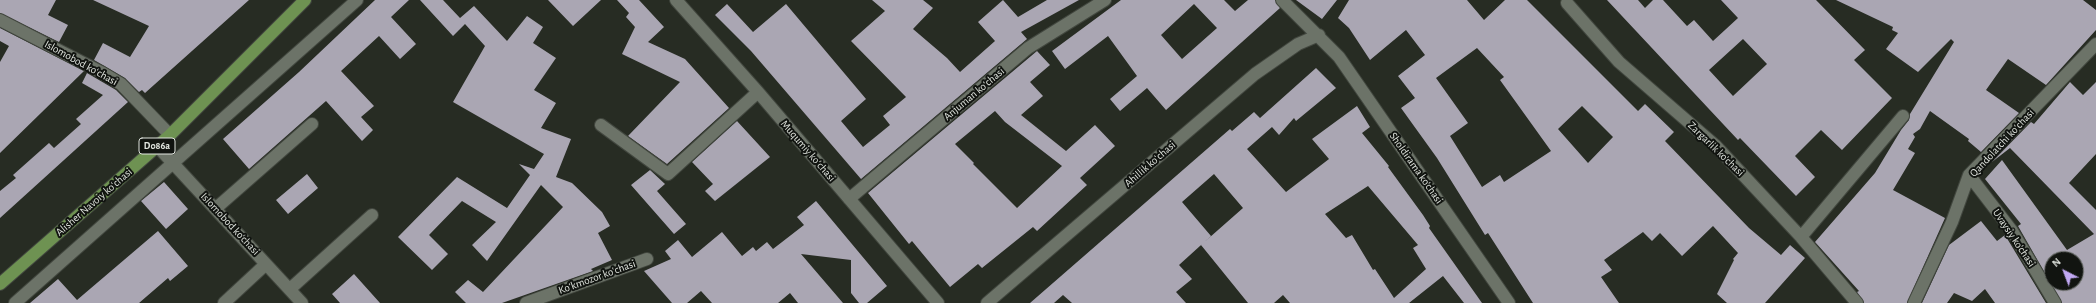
<!DOCTYPE html>
<html>
<head>
<meta charset="utf-8">
<style>
	body { margin:0 }
	#map { position:relative; width:2096px; height:303px; overflow:hidden; background:#272c23; font-family:"Alegreya Sans",sans-serif }
	canvas { display:block }
	.north { position:absolute; left:2044px; top:251px; width:40px; height:40px; box-sizing:border-box; background:#111410; border:1px solid #646863; border-radius:50%; rotate:318deg; font-size:11px; font-weight:700; line-height:16px; text-align:center; color:#e1e5df }
	.north::after { content:''; display:block; margin:auto; width:14px; height:18px; background:#c1a8f3; clip-path:polygon(50% 0,100% 100%,50% 72%,0 100%) }
</style>
</head>
<body>
<div id="map">
<canvas width="2096" height="303"></canvas>
<div class="north">N</div>
</div>
<script>
const ctx = document.querySelector('canvas').getContext('2d');
ctx.lineJoin = 'round';
function paint(path, color) { ctx.fillStyle = color; ctx.fill(path, 'evenodd'); }
const shape = rows => new Path2D(rows.map(r => 'M' + r).join(''));
function strokePath(path, color, width, dash) { ctx.strokeStyle = color; ctx.lineWidth = width; ctx.lineCap = dash ? 'butt' : 'round'; ctx.setLineDash(dash || []); ctx.stroke(path); }
function write(font, color, halo, rows, align = 'center') {
  ctx.font = font + ' "Alegreya Sans",sans-serif'; ctx.lineWidth = 4; ctx.setLineDash([]); ctx.textBaseline = 'middle'; ctx.strokeStyle = halo; ctx.fillStyle = color; for (const [text, x, y, turn = 0] of rows) {
    ctx.save(); ctx.translate(x, y); ctx.rotate((+turn || 0) * Math.PI / 180); ctx.textAlign = isNaN(turn) ? turn : align; if (halo) ctx.strokeText(text, 0, 0); ctx.fillText(text, 0, 0); ctx.restore();
  }
}
paint(shape([
	[0,0,56,0,48,15,68,25,59,42,0,13],
	[93,0,249,0,145,93,142,90,139,92,125,78,94,60,103,43,130,57,149,26],
	[375,0,409,0,391,17,416,44,400,59,379,36,341,71,374,106,361,117,373,130,362,141,326,101,249,169,223,139,299,72],
	[420,0,443,0,460,18,474,6,507,41,527,16,543,27,533,43,556,58,534,90,556,103,541,128,571,139,556,177,572,183,602,212,610,226,598,233,612,260,591,269,593,271,502,303,466,303,455,292,468,280,483,292,563,207,541,185,487,261,472,245,496,222,462,201,429,235,448,254,432,270,398,237,457,177,507,208,530,175,519,164,534,169,544,154,453,102,485,46,465,24,453,36],
	[548,0,601,0,573,26],
	[617,0,639,0,664,27,648,42,685,59,729,108,667,164,628,136,680,82,622,54,635,27,626,17,629,13],
	[872,0,923,0,933,8,913,29,947,58,960,72,995,41,978,22,1003,0,1018,17,1047,0,1079,0,1021,32,1027,39,861,179,751,51,715,15,727,4,753,32,786,4,866,99,841,121,863,147,890,125,883,116,906,97,851,41,885,11],
	[1121,0,1224,0,1235,11,1248,0,1275,0,1280,8,1166,110,1147,88,1120,111,1110,99,1137,76,1108,36,1065,69,1052,51],
	[1194,4,1217,28,1182,59,1161,35],
	[1296,0,1337,0,1322,19],
	[1349,0,1467,0,1484,20,1505,0,1527,0,1638,111,1645,104,1674,132,1665,141,1749,228,1781,255,1790,245,1805,258,1765,303,1727,303,1717,294,1734,260,1733,259,1738,253,1713,226,1682,256,1660,233,1652,241,1643,232,1604,260,1612,270,1601,277,1619,303,1533,303,1488,233,1485,235,1437,158,1401,108,1415,98,1398,76,1425,55,1406,30,1370,60,1349,28,1338,18],
	[1477,48,1504,77,1500,80,1551,151,1504,182,1500,175,1482,187,1450,136,1468,123,1436,78],
	[1582,106,1613,137,1588,163,1558,129],
	[1607,0,1638,0,1645,8,1653,0,1663,0,1687,26,1694,20,1713,41,1738,18,1721,0,1816,0,1865,50,1854,60,1892,98,1842,150,1821,130,1795,156,1815,177,1796,196,1740,138,1738,140],
	[1743,39,1767,64,1733,96,1709,70],
	[1836,0,2083,0,2096,10,2096,30,2046,85,2008,59,1986,90,2019,113,1981,152,1968,141,1969,139,1930,111,1920,129,1913,134,1915,137,1908,149,1915,153,1893,190,1945,218,1907,303,1864,303,1857,292,1859,291,1815,242,1875,173,1901,130,1909,120,1910,114,1954,42,1951,39,1918,72,1886,49,1898,33,1892,30,1893,27],
	[0,28,84,71,0,153,0,62,9,46,0,41],
	[1037,51,1050,65,1030,82,1043,96,1021,115,1066,151,1095,125,1115,146,1080,178,1087,185,1037,231,1033,227,982,268,978,264,950,287,912,241,909,244,868,193],
	[995,111,1005,122,1062,166,1017,208,973,164,974,163,955,144],
	[1316,68,1336,88,1296,121,1294,118,1279,135,1272,127,1247,149,1286,192,1329,159,1312,139,1357,106,1370,127,1362,133,1389,166,1388,167,1423,215,1430,226,1429,228,1482,303,1464,303,1443,276,1409,303,1290,303,1283,295,1274,303,1248,303,1201,245,1243,208,1214,174,1182,202,1211,236,1179,265,1192,279,1176,292,1186,303,1072,303,1063,295,1054,303,1030,303,1230,129,1232,131,1254,112,1260,118],
	[1368,186,1418,245,1413,248,1426,269,1394,298,1375,269,1373,270,1352,235,1346,238,1325,214],
	[87,73,116,90,128,102,0,218,0,191,16,178,13,175,49,143,54,148,81,124,76,119,103,95,82,83],
	[2070,82,2083,95,2096,82,2096,154,2069,183,2096,210,2096,303,2062,303,2018,226,2021,224,1985,179,2002,160,2067,250,2094,234,2010,148,1992,162,2031,122,2034,124],
	[2052,259,2076,259,2076,283,2052,283],
	[737,121,770,157,715,201,705,191,713,184,692,162],
	[650,170,665,184,657,191,686,224,674,234,631,185],
	[307,174,318,188,288,214,276,200],
	[164,182,188,209,166,229,141,201],
	[816,201,887,286,867,303,859,303,851,293,851,260,801,254,843,303,798,303,790,293,778,303,712,303,701,291,687,303,672,303,644,271,671,259,665,251,678,240,692,257,722,232,742,256,753,247,756,251,767,242,773,249,804,225,797,217],
	[1981,221,1997,241,2005,235,2046,303,1995,303,1985,289,1972,301,1954,293,1947,303,1922,303,1949,245],
	[158,231,188,266,170,281,168,278,139,303,30,303,58,279,77,300],
	[354,274,380,303,340,303,332,294]
]), '#aaa6b3');
const minor = shape([
	[676,0,758,92,938,303],
	[1282,0,1339,57,1509,303],
	[1567,3,1619,62,1716,146,1801,237,1857,303],
	[0,20,101,72,121,84,170,135],
	[601,125,668,174,758,92],
	[157,146,302,303],
	[1969,175,2012,231,2055,303],
	[849,199,1028,48,1105,0],
	[215,209,312,124],
	[1801,237,1903,116],
	[290,289,372,215],
	[15,303,357,0],
	[224,303,266,264],
	[526,303,647,259],
	[987,303,1255,74,1298,44,1319,35],
	[1914,303,1952,222,1969,175,2096,44]
]);
const major = shape([
	[0,284,170,135,305,0]
]);
strokePath(minor, '#42473f', 14);
strokePath(major, '#42473f', 14);
strokePath(minor, '#6c7368', 12);
strokePath(major, '#6e9252', 12);
for (const [x, y, w] of [
	[157,146,36]
]) { const box = new Path2D(); box.roundRect(x - w / 2, y - 8, w, 16, 3); ctx.fillStyle = '#111410'; ctx.fill(box); strokePath(box, '#e1e5df', 1); }
write('bold 10px', '#e1e5df', null, [
	["D086a",157,146]
]);
write('11px', '#e1e5df', '#111410', [
	["Islomobod koʻchasi",81,63,29],
	["Anjuman koʻchasi",974,94,-40],
	["Qandolatchi koʻchasi",2002,143,-47],
	["Zargarlik ko'chasi",1716,149,44],
	["Muqumiy koʻchasi",808,151,49],
	["Ahillik koʻchasi",1150,164,-41],
	["Sholdirama ko‘chasi",1416,168,55],
	["Alisher Navoiy koʻchasi",94,202,-41],
	["Islomobod ko‘chasi",230,224,47],
	["Uvaysiy ko'chasi",2014,238,56],
	["Koʻkmozor koʻchasi",597,277,-20]
]);
</script>
</body>
</html>
